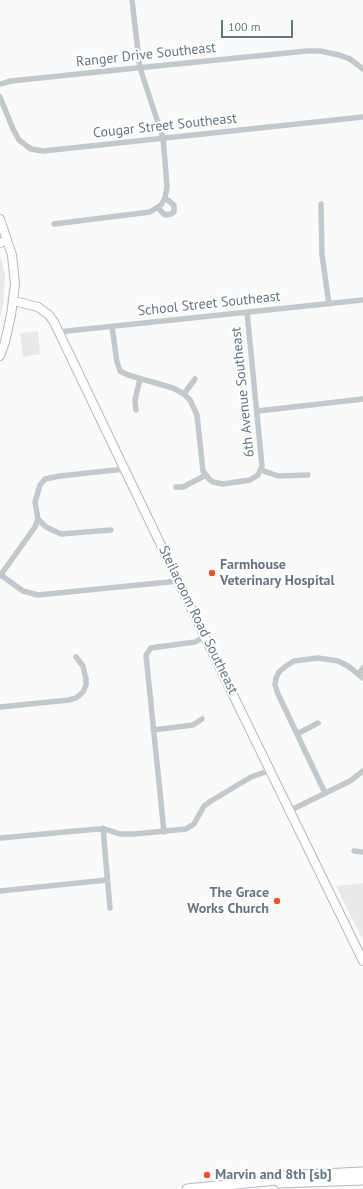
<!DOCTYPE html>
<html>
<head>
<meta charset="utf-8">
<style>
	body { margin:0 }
	#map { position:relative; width:363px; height:1189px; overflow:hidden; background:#fafaf8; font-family:"PT Sans",sans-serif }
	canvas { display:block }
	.scale { position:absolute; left:221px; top:20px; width:72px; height:18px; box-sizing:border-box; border:2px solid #657683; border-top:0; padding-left:5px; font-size:12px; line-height:14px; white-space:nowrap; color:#657683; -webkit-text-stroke:3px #fff; paint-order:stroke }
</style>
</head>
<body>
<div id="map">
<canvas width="363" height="1189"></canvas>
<div class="scale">100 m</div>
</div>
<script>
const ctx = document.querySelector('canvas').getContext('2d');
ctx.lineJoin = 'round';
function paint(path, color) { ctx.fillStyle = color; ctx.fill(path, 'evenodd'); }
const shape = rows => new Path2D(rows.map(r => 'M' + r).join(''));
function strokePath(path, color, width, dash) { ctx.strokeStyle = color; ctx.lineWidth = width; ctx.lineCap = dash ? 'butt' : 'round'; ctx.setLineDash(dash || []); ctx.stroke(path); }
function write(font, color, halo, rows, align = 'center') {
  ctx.font = font + ' "PT Sans",sans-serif'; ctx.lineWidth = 4; ctx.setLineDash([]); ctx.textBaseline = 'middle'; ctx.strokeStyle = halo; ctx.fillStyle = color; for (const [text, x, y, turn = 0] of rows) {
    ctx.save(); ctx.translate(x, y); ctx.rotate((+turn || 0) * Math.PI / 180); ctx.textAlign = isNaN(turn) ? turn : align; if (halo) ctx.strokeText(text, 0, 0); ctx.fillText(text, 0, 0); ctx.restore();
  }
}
paint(shape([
	[0,256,5,275,3,305,0,317],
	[38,331,40,354,23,357,20,333],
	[363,883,363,940,336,886]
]), '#e8e9e9');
const secondary = shape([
	[0,219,12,255,15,284,11,315,5,342,0,356],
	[0,243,7,240],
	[14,301,38,307,49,315,54,322,216,660,363,961]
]);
const primary = shape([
	[276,1180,280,1176,363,1172],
	[187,1189,276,1180,280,1183,363,1180]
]);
strokePath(secondary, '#b3babf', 10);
strokePath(primary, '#b5babe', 11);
strokePath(shape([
	[0,84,11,81,107,71,307,51,320,51,339,55,350,59,363,69],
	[0,97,13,129,19,140,31,149,43,151,363,117],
	[321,204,322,255,329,304],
	[158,208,165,215,171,214,174,212,174,205,165,198],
	[54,224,150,212,161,205,165,198,167,186,163,138,140,68,132,0],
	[112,327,117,362,120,371,128,375,173,388,184,394,190,400,197,415,203,471,209,479,213,482,223,484,250,480,258,475,262,466,247,312],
	[58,332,363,300],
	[184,394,195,379],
	[136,410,135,400,140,379],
	[258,411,363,399],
	[261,470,278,476,308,475],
	[176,487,183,487,206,475],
	[38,519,46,527,61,534,111,530],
	[1,575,23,591,38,595,179,581],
	[0,576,35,527,38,519,35,502,40,485,45,479,60,476,124,469],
	[359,674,363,668],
	[0,707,69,700,76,698,83,692,86,685,86,679,83,666,76,657],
	[153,730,193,725,202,719],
	[297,734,318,723],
	[325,793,278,694,275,685,276,678,279,672,286,666,294,661,318,658,338,661,348,666,363,678],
	[291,810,350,781,363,771],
	[103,828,110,908],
	[164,832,146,655,151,648,195,642,205,636],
	[0,838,98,829,108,830,120,834,134,834,186,829,194,824,204,806,211,801,251,777,271,770],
	[354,851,363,852],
	[0,891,107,880]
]), '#c3c8cc', 5.5);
strokePath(secondary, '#fff', 8);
strokePath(primary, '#fff', 9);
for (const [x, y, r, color] of [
	[212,573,4,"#e4572e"],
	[277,901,4,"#e4572e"],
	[207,1175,4,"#e4572e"]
]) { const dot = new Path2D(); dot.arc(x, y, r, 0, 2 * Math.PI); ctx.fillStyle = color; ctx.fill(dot); strokePath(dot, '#fff', 1.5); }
write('14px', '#657683', '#fff', [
	["Ranger Drive Southeast",146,55,-6],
	["Cougar Street Southeast",165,126,-6],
	["School Street Southeast",209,304,-6],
	["6th Avenue Southeast",243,392,-96],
	["Steilacoom Road Southeast",198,620,64]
]);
write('bold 14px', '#657683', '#fff', [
	["Farmhouse",220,565],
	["Veterinary Hospital",220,581],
	["The Grace",269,893,"right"],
	["Works Church",269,909,"right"],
	["Marvin and 8th [sb]",215,1175]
], 'left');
</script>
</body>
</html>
